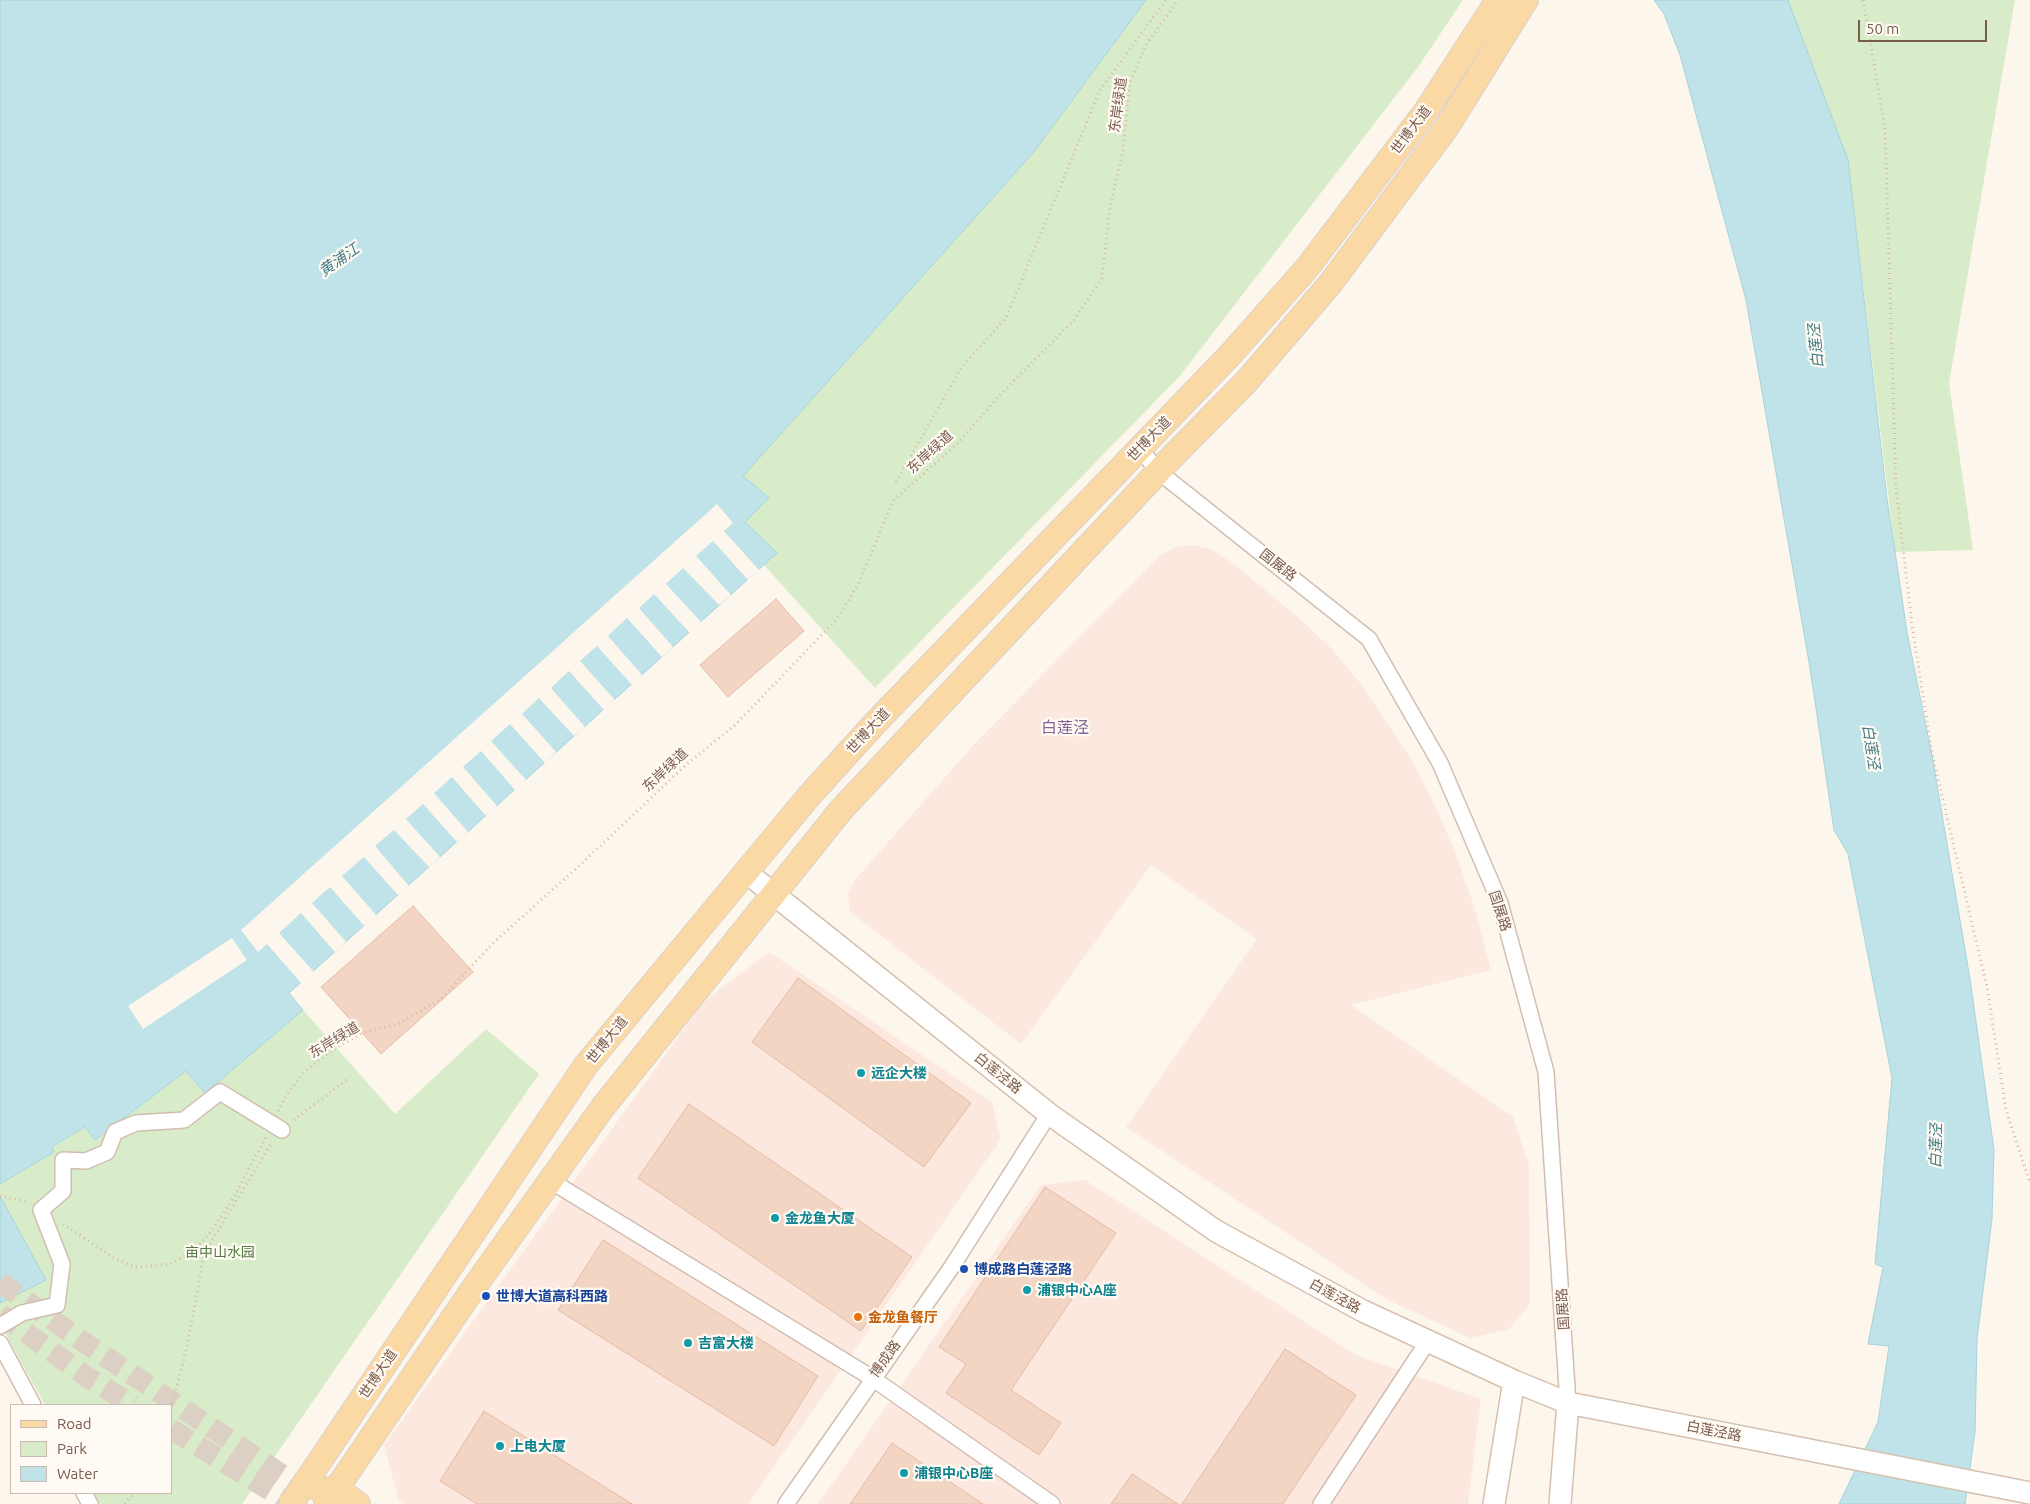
<!DOCTYPE html>
<html>
<head>
<meta charset="utf-8">
<style>
	body { margin:0 }
	#map { position:relative; width:2030px; height:1504px; overflow:hidden; background:#fdf6ec; font-family:Ubuntu,sans-serif }
	canvas { display:block }
	.legend { position:absolute; left:10px; top:1404px; width:162px; height:90px; box-sizing:border-box; background:#fffaf3; border:1px solid #cabbb1; margin:0; padding:6px 9px; list-style:none; font-size:15px; color:#7a5c4d }
	.legend li { display:flex; align-items:center; gap:10px; height:25px }
	.legend b { width:25px; border:1px solid #cabbb1 }
	.scale { position:absolute; left:1858px; top:20px; width:129px; height:22px; box-sizing:border-box; border:2px solid #7a5c4d; border-top:0; padding-left:6px; font-size:15px; line-height:18px; white-space:nowrap; color:#7a5c4d; -webkit-text-stroke:4px #fffaf3; paint-order:stroke }
</style>
</head>
<body>
<div id="map">
<canvas width="2030" height="1504"></canvas>
<ul class="legend">
<li><b style="height:6px;background:#fbd9a5"></b>Road</li>
<li><b style="height:14px;background:#d8ecc9"></b>Park</li>
<li><b style="height:14px;background:#bfe3e8"></b>Water</li>
</ul>
<div class="scale">50 m</div>
</div>
<script>
const ctx = document.querySelector('canvas').getContext('2d');
ctx.lineJoin = 'round';
function paint(path, color) { ctx.fillStyle = color; ctx.fill(path, 'evenodd'); }
const shape = rows => new Path2D(rows.map(r => 'M' + r).join(''));
function strokePath(path, color, width, dash) { ctx.strokeStyle = color; ctx.lineWidth = width; ctx.lineCap = dash ? 'butt' : 'round'; ctx.setLineDash(dash || []); ctx.stroke(path); }
function write(font, color, halo, rows, align = 'center') {
  ctx.font = font + ' Ubuntu,"Noto Sans SC",sans-serif'; ctx.lineWidth = 4.5; ctx.setLineDash([]); ctx.textBaseline = 'middle'; ctx.strokeStyle = halo; ctx.fillStyle = color; for (const [text, x, y, turn = 0] of rows) {
    ctx.save(); ctx.translate(x, y); ctx.rotate((+turn || 0) * Math.PI / 180); ctx.textAlign = isNaN(turn) ? turn : align; if (halo) ctx.strokeText(text, 0, 0); ctx.fillText(text, 0, 0); ctx.restore();
  }
}
paint(shape([
	[1193,545,1211,549,1235,565,1301,620,1331,648,1361,684,1409,756,1434,803,1457,857,1474,906,1491,970,1351,1005,1513,1117,1529,1165,1530,1304,1509,1329,1470,1338,1386,1299,1126,1127,1257,939,1151,865,1021,1044,850,912,848,895,855,880,976,742,1161,555,1176,547],
	[769,952,992,1102,1001,1139,748,1504,404,1504,399,1501,384,1445,704,1001],
	[1085,1180,1356,1355,1481,1399,1468,1504,818,1504,1041,1185]
]), '#fde8e0');
paint(shape([
	[1146,0,1463,0,1418,67,1179,377,875,688,764,565,777,553,745,522,743,476,1033,153],
	[1788,0,2015,0,1949,383,1973,550,1895,552,1848,160],
	[303,1010,395,1114,486,1029,539,1074,242,1504,100,1504,94,1493,171,1493,171,1405,45,1405,0,1324,0,1303,46,1280,0,1196,0,1184,54,1152,52,1148,85,1127,95,1139,186,1071,205,1093]
]), '#d8ecc9');
const water = shape([
	[0,0,1146,0,1033,153,743,476,769,498,745,522,777,553,289,993,303,1010,205,1093,186,1071,95,1140,85,1127,52,1147,54,1152,0,1184,0,0],
	[1654,0,1788,0,1848,160,1887,499,1907,632,1933,761,1970,979,1994,1150,1992,1219,1977,1339,1975,1432,1965,1504,1839,1504,1878,1422,1889,1346,1868,1344,1883,1267,1875,1264,1892,1078,1848,854,1834,830,1810,668,1746,300,1680,55,1664,14,1654,0],
	[0,1196,46,1280,0,1303,0,1196]
]);
paint(water, '#bfe3e8');
strokePath(water, '#a5d3da', 1);
paint(shape([
	[717,504,733,523,724,531,759,570,748,580,713,541,696,556,731,595,719,605,683,568,666,584,701,622,690,633,654,594,639,608,673,647,662,657,627,618,608,636,642,675,632,685,597,646,580,661,615,700,604,710,569,671,551,688,585,727,574,736,539,698,522,714,556,752,545,763,510,724,491,741,526,780,515,790,481,751,463,767,497,806,486,816,452,777,434,793,468,832,457,842,423,804,406,819,440,857,429,867,394,830,375,846,409,886,398,895,364,857,342,876,376,915,364,926,330,887,312,903,346,942,335,952,301,913,279,933,314,972,301,983,267,944,258,952,241,930],
	[232,938,247,960,143,1029,128,1006]
]), '#fdf6ec');
const building = shape([
	[776,599,804,631,728,697,700,665,776,599],
	[413,906,473,972,381,1054,321,987,413,906],
	[798,978,971,1103,924,1167,752,1042,798,978],
	[689,1104,912,1257,861,1331,638,1178,689,1104],
	[1045,1187,1116,1233,1011,1390,1061,1423,1039,1455,946,1393,966,1364,939,1347,1045,1187],
	[603,1240,818,1376,774,1446,558,1310,603,1240],
	[1285,1349,1356,1395,1283,1504,1182,1504,1285,1349],
	[484,1411,632,1504,477,1504,440,1481,484,1411],
	[892,1443,983,1504,850,1504,892,1443],
	[1132,1474,1178,1504,1111,1504,1132,1474]
]);
paint(building, '#f3d5c3');
strokePath(building, '#e6bba3', 1);
strokePath(shape([
	[0,1282,82,1341,315,1497],
	[0,1314,87,1377,133,1405],
	[171,1429,292,1504]
]), '#dcd0c4', 21, [21, 11]);
const street = shape([
	[1140,449,1159,472,1369,639,1440,763,1500,903,1546,1072,1568,1403],
	[551,1181,872,1378,1052,1504],
	[0,1326,22,1313,57,1305,62,1264,41,1210,63,1191,63,1160,86,1161,107,1152,115,1132,136,1123,184,1120,220,1092,282,1130],
	[0,1343,33,1405],
	[84,1493,90,1504],
	[786,1504,951,1268,1049,1114],
	[1321,1504,1428,1341]
]);
const secondary = shape([
	[746,872,1049,1114,1216,1231,1363,1311,1514,1381,1568,1403,2030,1493],
	[1494,1504,1514,1381],
	[1560,1504,1568,1403]
]);
const primary = shape([
	[321,1491,335,1488,358,1504],
	[291,1504,586,1065,809,796,877,721,1230,355,1307,268,1426,111,1498,0],
	[326,1504,475,1286,603,1107,841,810,1171,458,1246,382,1330,284,1447,127,1526,0]
]);
strokePath(street, '#d1beb0', 18);
strokePath(secondary, '#d6c0b0', 24);
strokePath(primary, '#dad1cd', 26);
strokePath(shape([
	[1863,0,1885,128,1896,487,1912,625,1932,753,1987,987,2006,1110,2030,1183],
	[896,482,961,368,1006,318,1100,90,1166,0],
	[278,1111,286,1096,305,1071,334,1049,362,1033,398,1024,441,999,493,943,579,866,687,764,735,725,837,619,858,585,893,501,958,443,1000,395,1074,320,1102,278,1110,207,1123,150,1130,82,1146,45,1178,0],
	[294,1120,349,1078],
	[0,1196,29,1202],
	[63,1224,114,1258,135,1267,170,1264,192,1252,209,1234,231,1202,266,1137],
	[171,1409,187,1347,204,1254,272,1142],
	[125,1504,134,1493]
]), '#d9b8a5', 3, [1, 4]);
strokePath(street, '#fff', 15);
strokePath(secondary, '#fff', 21);
strokePath(primary, '#fbd9a5', 24);
for (const [x, y, r, color] of [
	[861,1073,5,"#0f9aa8"],
	[775,1218,5,"#0f9aa8"],
	[964,1269,5,"#1a4fb4"],
	[1027,1290,5,"#0f9aa8"],
	[486,1296,5,"#1a4fb4"],
	[858,1317,5,"#e8710a"],
	[688,1343,5,"#0f9aa8"],
	[500,1446,5,"#0f9aa8"],
	[904,1473,5,"#0f9aa8"]
]) { const dot = new Path2D(); dot.arc(x, y, r, 0, 2 * Math.PI); ctx.fillStyle = color; ctx.fill(dot); strokePath(dot, '#fffaf3', 2); }
write('14px', '#7a5c4d', '#fffaf3', [
	["东岸绿道",1118,105,-82],
	["世博大道",1411,130,-53],
	["世博大道",1149,439,-46],
	["东岸绿道",930,452,-42],
	["国展路",1278,565,38],
	["世博大道",868,731,-47],
	["东岸绿道",665,770,-43],
	["国展路",1500,911,72],
	["东岸绿道",334,1040,-31],
	["世博大道",607,1040,-51],
	["白莲泾路",998,1073,39],
	["白莲泾路",1335,1296,29],
	["国展路",1563,1309,-94],
	["博成路",885,1359,-54],
	["世博大道",378,1374,-56],
	["白莲泾路",1714,1431,11]
]);
write('bold 14px', '#0d838f', '#fffaf3', [
	["远企大楼",871,1073],
	["金龙鱼大厦",785,1218],
	["浦银中心A座",1037,1290],
	["吉富大楼",698,1343],
	["上电大厦",510,1446],
	["浦银中心B座",914,1473]
], 'left');
write('14px', '#537a41', '#fffaf3', [
	["亩中山水园",220,1252]
]);
write('bold 14px', '#164399', '#fffaf3', [
	["博成路白莲泾路",974,1269],
	["世博大道高科西路",496,1296]
], 'left');
write('bold 14px', '#c56008', '#fffaf3', [
	["金龙鱼餐厅",868,1317]
], 'left');
write('italic 15px', '#437c86', '#fffaf3', [
	["黄浦江",339,260,-35],
	["白莲泾",1816,346,-96],
	["白莲泾",1871,747,81],
	["白莲泾",1936,1146,-89]
]);
write('16px', '#846695', '#fffaf3', [
	["白莲泾",1065,728]
]);
</script>
</body>
</html>
